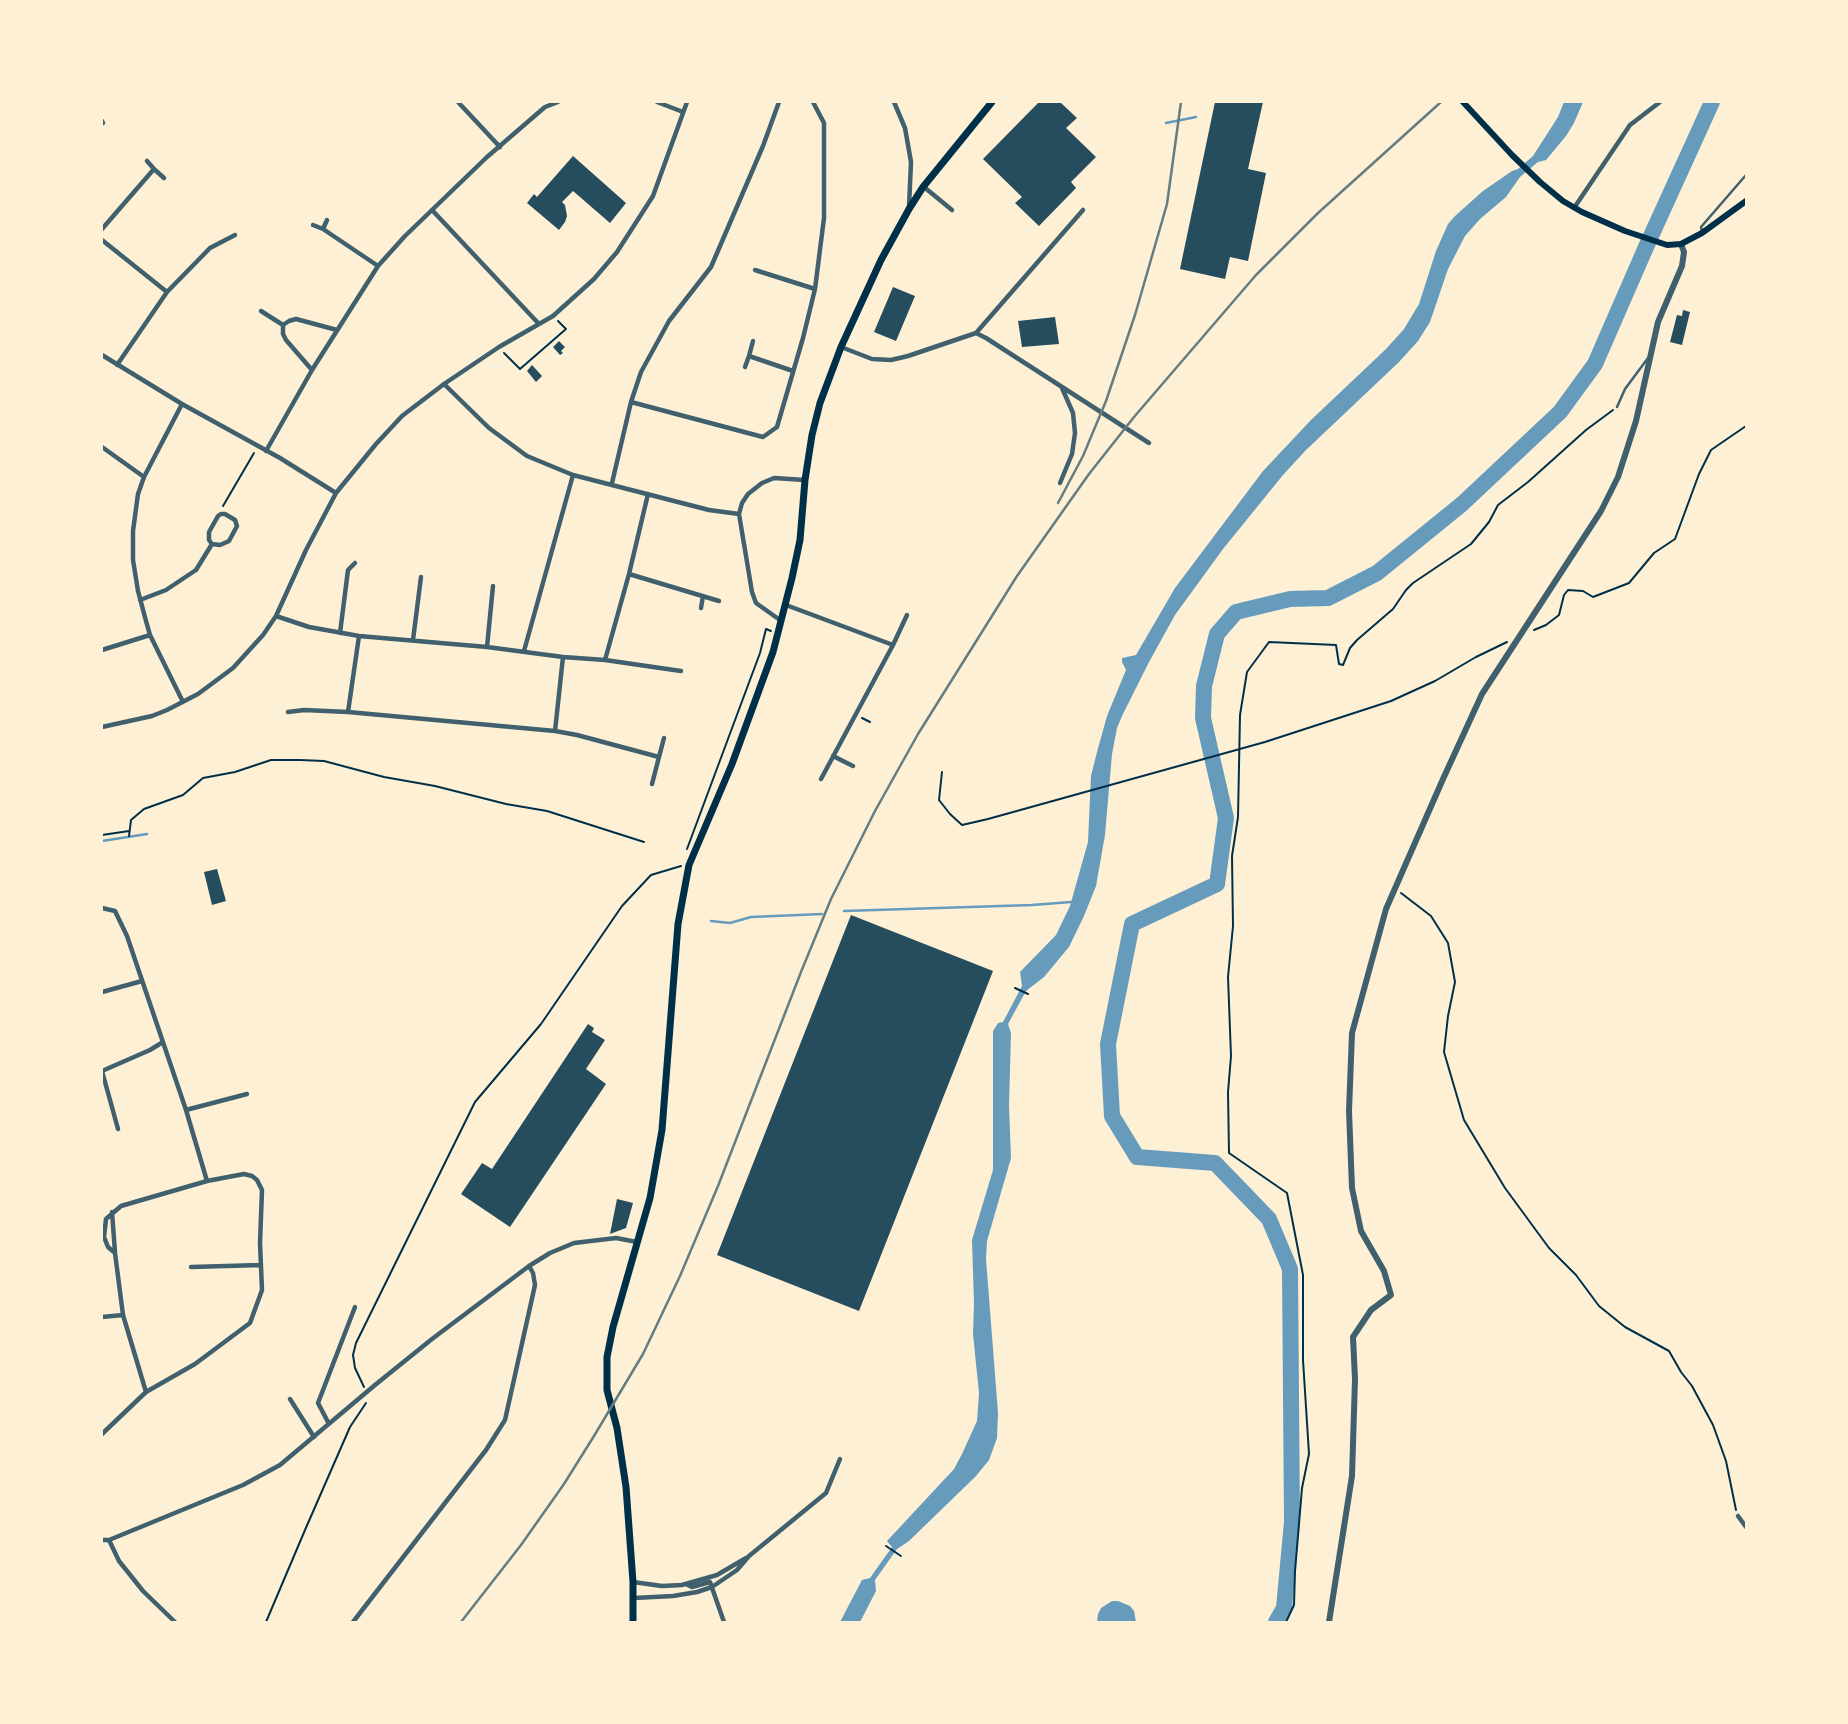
<!DOCTYPE html>
<html>
<head>
<meta charset="utf-8">
<style>
	body { margin:0 }
	#map { position:relative; width:1848px; height:1724px; overflow:hidden; background:#fdf0d5; font-family:"Open Sans",sans-serif }
	canvas { display:block }
	.frame { position:absolute; inset:0; border:103px solid #fdf0d5; pointer-events:none }
</style>
</head>
<body>
<div id="map">
<canvas width="1848" height="1724"></canvas>
<div class="frame"></div>
</div>
<script>
const ctx = document.querySelector('canvas').getContext('2d');
ctx.lineJoin = 'round';
function paint(path, color) { ctx.fillStyle = color; ctx.fill(path, 'evenodd'); }
const shape = rows => new Path2D(rows.map(r => 'M' + r).join(''));
function strokePath(path, color, width, dash) { ctx.strokeStyle = color; ctx.lineWidth = width; ctx.lineCap = dash ? 'butt' : 'round'; ctx.setLineDash(dash || []); ctx.stroke(path); }
paint(shape([
	[1564,102,1583,102,1574,123,1566,136,1546,160,1538,162,1520,177,1506,197,1480,219,1465,236,1448,269,1430,322,1418,341,1399,362,1305,451,1283,475,1223,549,1175,615,1149,662,1122,716,1117,728,1112,754,1105,835,1096,886,1084,916,1069,947,1044,977,1026,991,1008,1024,1011,1033,1009,1106,1011,1158,987,1241,986,1259,998,1413,997,1438,989,1460,976,1476,909,1541,897,1549,875,1580,876,1591,860,1622,840,1622,862,1580,870,1578,892,1547,887,1541,954,1469,962,1454,977,1421,979,1393,973,1334,974,1303,972,1240,993,1170,993,1031,998,1023,1003,1022,1022,986,1020,972,1056,935,1070,906,1088,842,1091,776,1097,752,1107,716,1126,670,1122,662,1122,658,1136,655,1175,588,1263,471,1311,420,1386,349,1404,329,1419,304,1436,251,1448,224,1455,216,1483,191,1512,171,1518,169,1533,156,1558,117],
	[1112,1601,1118,1601,1130,1606,1134,1611,1136,1622,1097,1622,1098,1614,1101,1608]
]), '#669bbc');
strokePath(shape([
	[1166,123,1196,117],
	[102,841,147,834],
	[844,911,1032,905,1071,902],
	[711,921,730,923,751,917,822,914]
]), '#669bbc', 2.5);
strokePath(shape([
	[1276,1622,1284,1608,1292,1522,1290,1269,1269,1219,1215,1163,1137,1157,1112,1116,1108,1044,1132,924,1217,884,1226,818,1203,718,1204,686,1217,634,1236,612,1290,599,1328,598,1377,573,1462,504,1560,412,1595,364,1646,247,1712,102]
]), '#669bbc', 16);
paint(shape([
	[1039,102,1060,102,1077,118,1066,128,1096,157,1071,182,1076,188,1039,226,1015,203,1022,197,983,159],
	[1215,102,1263,102,1248,169,1266,173,1248,261,1230,257,1225,279,1180,269],
	[573,156,626,203,610,223,573,191,562,202,565,205,567,216,565,222,559,230,527,203,534,194,537,197],
	[893,287,915,296,896,341,874,332],
	[1683,310,1690,312,1682,345,1670,342,1677,315,1682,316],
	[1055,317,1059,344,1022,347,1018,321],
	[559,341,565,347,561,351,563,353,560,355,553,347],
	[532,365,542,376,536,382,527,371],
	[217,869,226,901,212,905,204,872],
	[851,915,993,971,859,1311,717,1255],
	[588,1024,594,1028,592,1032,605,1040,586,1069,606,1084,510,1227,461,1194,482,1163,492,1169],
	[617,1199,633,1203,626,1228,610,1234]
]), '#264d5e');
strokePath(shape([
	[504,353,520,369,566,329,558,321],
	[223,506,254,453],
	[1534,630,1546,625,1559,615,1564,595,1568,590,1583,591,1593,597,1629,583,1654,553,1675,539,1699,474,1711,450,1746,426],
	[862,718,870,722],
	[942,772,939,800,950,814,962,825,988,819,1265,742,1391,701,1435,681,1476,657,1507,642],
	[102,835,129,831],
	[129,836,131,820,144,809,183,795,203,778,235,772,271,760,300,760,324,761,384,777,435,786,506,804,547,811,644,842],
	[687,849,760,653,766,629,771,631],
	[1401,893,1431,916,1448,943,1455,982,1448,1016,1444,1052,1464,1120,1505,1188,1549,1248,1576,1275,1599,1306,1625,1327,1669,1351,1681,1372,1692,1386,1713,1425,1726,1461,1736,1510],
	[1015,988,1028,994],
	[364,1387,355,1368,353,1355,356,1343,475,1102,541,1024,622,906,651,875,681,866],
	[886,1546,901,1556],
	[266,1622,305,1530,350,1427,366,1403],
	[1286,1622,1294,1605,1295,1571,1302,1488,1309,1454,1303,1360,1303,1275,1287,1193,1229,1153,1228,1092,1231,1056,1228,977,1233,926,1232,856,1238,817,1240,715,1247,672,1269,642,1336,645,1339,664,1343,665,1350,648,1357,640,1393,609,1406,590,1413,583,1471,544,1489,522,1498,505,1528,482,1586,430,1613,410]
]), '#003049', 2);
strokePath(shape([
	[1702,232,1701,227,1746,175],
	[1617,407,1625,389,1648,358]
]), '#3f606c', 2.5);
strokePath(shape([
	[458,102,500,147],
	[657,102,683,112],
	[894,102,905,128,911,162,909,207],
	[102,121,103,123],
	[147,161,154,169],
	[924,187,952,210],
	[1574,208,1630,125,1660,102],
	[432,210,539,324],
	[313,225,323,229,378,266],
	[102,229,154,169,164,178],
	[323,229,327,220],
	[102,240,167,292],
	[755,270,815,289],
	[261,311,283,325],
	[976,333,1083,210],
	[753,341,749,356,793,371],
	[841,347,872,359,891,360,908,356,976,333,986,338,1149,443],
	[102,355,182,404,280,458,336,493],
	[117,365,167,292,210,248,235,235],
	[745,367,749,356],
	[312,370,286,340,283,334,283,325,289,321,296,319,337,330],
	[444,384,489,428,527,456,573,475,709,510,739,514],
	[631,402,763,437,777,427,803,338,815,289,824,218,824,123,813,102],
	[182,404,144,477,138,494,133,531,133,560,138,591,146,621,150,635,183,702],
	[102,447,144,477],
	[266,451,312,370,378,266,405,236,487,157,545,107,558,102],
	[612,483,631,402,641,372,669,321,711,267,763,146,779,102],
	[1060,483,1072,454,1075,433,1073,413,1062,388],
	[629,574,719,601],
	[140,600,166,590,196,570,212,544,209,540,209,532,218,516,221,514,225,514,235,520,237,526,229,541,220,545,212,544],
	[786,605,893,645,821,779],
	[701,608,703,596],
	[276,616,309,627,359,636,487,647,563,657,605,660,681,671],
	[780,620,756,603,752,592,739,514,742,503,748,494,762,483,774,478,805,480],
	[340,633,348,570,355,563],
	[413,640,421,577],
	[893,645,907,615],
	[487,647,493,586],
	[102,650,150,635],
	[524,651,573,475],
	[605,660,629,574,648,494],
	[288,712,304,710,348,712,359,636],
	[348,712,555,731,577,735,659,757,652,784],
	[102,727,152,716,167,710,198,694,233,668,263,635,276,616,306,550,336,493,376,444,402,416,444,384,499,347,553,316,594,279,617,252,653,196,687,102],
	[555,731,563,657],
	[833,756,853,766],
	[659,757,664,738],
	[102,908,115,911,127,936,186,1110,207,1181,121,1206,106,1219,104,1237,108,1247,115,1253,123,1315,146,1392],
	[102,992,142,981],
	[186,1110,247,1094],
	[118,1129,102,1071,150,1050,163,1042],
	[112,1212,115,1252],
	[191,1267,261,1265],
	[102,1317,123,1315],
	[290,1399,314,1437],
	[329,1424,318,1403,355,1307],
	[102,1434,146,1392,195,1364,250,1323,262,1290,260,1243,262,1190,257,1180,252,1176,244,1174,207,1181],
	[1738,1516,1746,1527],
	[102,1540,109,1540,243,1485,280,1465,375,1385,432,1339,529,1266,550,1253,574,1243,616,1238,637,1242],
	[109,1540,119,1561,143,1591,175,1622],
	[633,1582,662,1586,682,1585,717,1575,746,1558],
	[686,1584,692,1587,710,1582,724,1622],
	[634,1598,673,1596,697,1592,712,1587,737,1570,749,1556,826,1493,840,1459],
	[353,1622,486,1450,505,1420,535,1285,533,1273,529,1266]
]), '#3f606c', 4.5);
strokePath(shape([
	[1329,1622,1352,1476,1355,1379,1353,1337,1371,1310,1391,1295,1384,1271,1361,1231,1352,1188,1349,1111,1352,1033,1386,909,1443,779,1482,694,1601,511,1618,477,1636,421,1658,322,1682,266,1684,252,1681,244]
]), '#3f606c', 6);
strokePath(shape([
	[1463,102,1512,155,1540,182,1563,201,1582,212,1625,231,1667,245,1681,244,1702,233,1746,201]
]), '#003049', 6);
strokePath(shape([
	[633,1622,633,1582,626,1487,617,1428,607,1390,607,1357,613,1327,650,1198,662,1130,678,924,689,865,732,764,773,652,792,578,800,540,805,480,812,435,820,403,841,347,881,260,909,209,923,187,992,102]
]), '#003049', 7);
strokePath(shape([
	[1058,503,1083,456,1106,401,1135,315,1167,204,1181,102],
	[461,1622,521,1545,564,1484,594,1436,643,1354,680,1276,718,1186,801,972,831,899,875,811,918,734,1017,576,1089,474,1134,417,1256,275,1318,213,1441,102]
]), '#657d81', 2.5);
</script>
</body>
</html>
